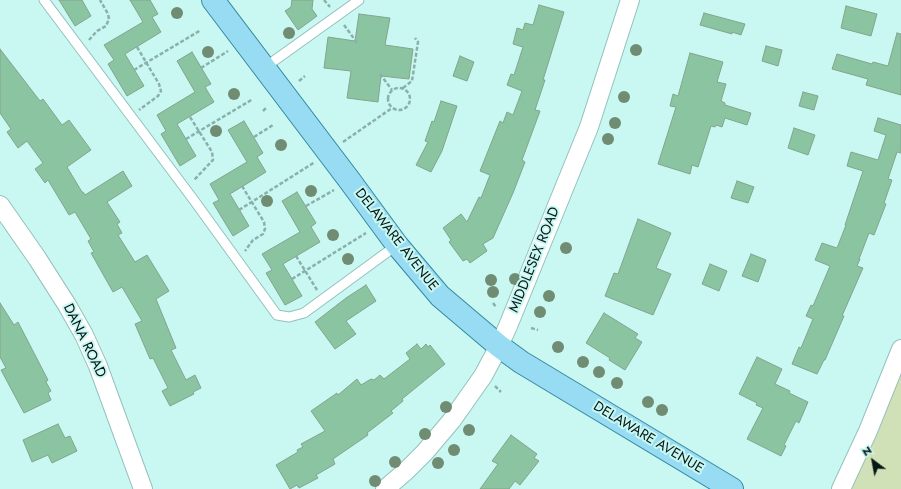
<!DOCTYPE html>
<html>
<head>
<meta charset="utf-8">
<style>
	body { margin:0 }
	#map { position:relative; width:901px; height:489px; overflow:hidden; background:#c9f8f3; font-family:Jost,sans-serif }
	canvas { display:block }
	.north { position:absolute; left:853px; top:441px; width:40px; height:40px; -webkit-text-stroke:3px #c9f8f3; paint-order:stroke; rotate:328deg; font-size:11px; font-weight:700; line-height:16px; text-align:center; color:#061716 }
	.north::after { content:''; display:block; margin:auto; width:14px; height:18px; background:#061716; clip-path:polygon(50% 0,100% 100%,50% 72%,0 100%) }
</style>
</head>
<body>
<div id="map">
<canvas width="901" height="489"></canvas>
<div class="north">N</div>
</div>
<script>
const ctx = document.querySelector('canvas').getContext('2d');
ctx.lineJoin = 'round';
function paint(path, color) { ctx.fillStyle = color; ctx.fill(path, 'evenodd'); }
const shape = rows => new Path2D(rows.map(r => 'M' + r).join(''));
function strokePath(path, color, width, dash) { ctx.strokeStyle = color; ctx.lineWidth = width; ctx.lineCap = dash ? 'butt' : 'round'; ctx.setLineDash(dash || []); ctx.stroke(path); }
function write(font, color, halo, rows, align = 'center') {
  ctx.font = font + ' Jost,sans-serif'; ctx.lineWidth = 4; ctx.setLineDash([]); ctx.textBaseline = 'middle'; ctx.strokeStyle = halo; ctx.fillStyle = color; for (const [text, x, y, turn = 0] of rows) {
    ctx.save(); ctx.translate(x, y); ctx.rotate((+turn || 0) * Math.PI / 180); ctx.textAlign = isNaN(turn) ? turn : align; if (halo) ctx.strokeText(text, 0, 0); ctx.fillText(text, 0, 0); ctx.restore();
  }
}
paint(shape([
	[901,370,901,489,847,489]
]), '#d1e1b7');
const building = shape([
	[59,0,82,0,91,16,75,26,59,0],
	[130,0,150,0,158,14,152,17,161,32,125,54,144,86,127,96,108,64,114,60,104,45,143,22,130,0],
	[292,0,313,0,312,9,317,16,298,30,285,11,291,7,292,0],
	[539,5,564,12,543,80,545,80,535,110,540,111,522,160,525,162,513,193,493,238,483,244,487,251,470,263,467,259,463,261,449,242,451,240,443,228,461,214,467,222,479,197,481,198,490,175,480,171,500,121,503,123,507,112,513,115,522,91,507,85,511,74,514,75,523,47,513,44,517,28,523,30,525,23,533,25,539,5],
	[846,6,877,14,871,36,841,28,846,6],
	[704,13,745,24,741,35,732,32,732,34,700,25,704,13],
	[359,14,390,18,385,45,413,49,409,79,381,76,378,102,347,98,351,71,324,68,328,37,355,41,359,14],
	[897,33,901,34,901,95,866,85,868,79,832,69,837,54,872,64,873,62,888,66,897,33],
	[766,46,782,50,778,66,762,61,766,46],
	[0,49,40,101,43,99,62,125,69,120,91,150,67,167,82,192,83,192,85,195,123,171,132,186,107,202,120,222,117,224,122,233,118,235,135,262,147,255,169,291,156,299,176,348,171,350,186,380,195,375,201,388,193,392,194,394,170,406,162,391,168,388,153,358,150,359,135,324,142,321,122,287,113,292,91,253,94,252,88,241,91,239,75,212,69,215,48,180,45,183,35,169,43,163,27,141,18,148,7,132,11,129,0,113,0,49],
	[192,52,211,84,205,87,214,102,177,124,196,156,180,166,161,134,166,131,157,115,195,92,177,61,192,52],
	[690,53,723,62,717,82,726,84,721,101,725,103,725,105,751,113,747,125,725,118,722,127,716,125,715,127,711,126,698,167,692,165,690,174,658,164,676,107,670,106,673,94,678,96,690,53],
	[460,56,474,62,467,81,453,76,460,56],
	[803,92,818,96,814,110,799,106,803,92],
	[441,101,457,106,442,151,431,172,416,165,428,142,425,141,432,121,434,122,441,101],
	[878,118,901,125,901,153,897,152,888,179,892,180,884,203,886,204,874,235,869,233,859,259,860,259,857,266,863,268,842,316,844,316,825,360,824,360,817,374,792,364,799,347,801,348,813,319,806,316,811,305,813,306,830,266,815,260,822,243,837,248,846,225,845,225,863,171,847,166,851,152,878,160,886,135,874,131,878,118],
	[244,121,263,153,257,157,266,172,230,194,249,226,233,236,213,203,219,200,210,184,247,162,228,130,244,121],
	[794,128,815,135,808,155,788,148,794,128],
	[737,181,754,187,748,203,731,198,737,181],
	[297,192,316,223,311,227,320,242,283,264,302,296,285,305,266,273,272,270,262,254,300,232,282,201,297,192],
	[638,219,671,233,656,268,671,274,653,315,605,296,614,273,618,274,638,219],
	[751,254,766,260,758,282,742,276,751,254],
	[710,264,727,271,719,291,702,284,710,264],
	[366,285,376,301,346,321,356,334,335,349,315,322,346,298,366,285],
	[0,303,14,325,18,322,48,380,46,382,51,391,48,393,51,400,24,413,1,370,6,368,0,357,0,303],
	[604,313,638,334,635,338,642,342,625,370,609,360,610,358,586,343,604,313],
	[417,344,421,349,426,344,428,347,430,345,445,364,402,399,403,401,391,411,393,413,367,433,368,435,333,459,335,464,316,475,318,478,299,488,297,485,290,489,276,465,298,452,297,450,303,447,301,444,325,431,311,411,337,393,338,395,357,379,361,385,371,379,374,380,380,375,384,379,410,359,406,353,417,344],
	[757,357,782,369,775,384,790,391,789,393,808,402,799,423,796,421,784,445,786,446,781,456,747,439,763,408,756,405,757,403,739,394,757,357],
	[58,424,65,438,70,436,77,451,52,463,48,455,32,462,23,440,58,424],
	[511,435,537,454,534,458,539,461,520,485,515,481,509,489,480,489,498,464,492,461,511,435]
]);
paint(building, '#8ac4a0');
strokePath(building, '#83a48e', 1);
const service = shape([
	[44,0,193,199,277,315,289,317,304,313,397,245],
	[264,68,359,0]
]);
const minor = shape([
	[0,205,37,258,67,305,84,335,98,366,143,489],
	[385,489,406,471,425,452,452,420,483,376,499,346,508,326,589,127,630,0],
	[841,489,868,431,901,349]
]);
const primary = shape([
	[213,0,350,181,397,245,440,296,499,346,521,362,732,489]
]);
strokePath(service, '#94c1bd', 11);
strokePath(minor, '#94c1bd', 20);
strokePath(primary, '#37889f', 24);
strokePath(shape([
	[324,0,330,7],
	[344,25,358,44],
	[89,40,97,31,106,26,109,19,108,14,100,0],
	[137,47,159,84,161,91,158,96,139,110],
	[201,68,228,51],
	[134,70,201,30],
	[380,74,392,90],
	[299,81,305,76],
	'388 99a11 11 0 1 1 22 0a11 11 0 1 1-22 0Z',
	[403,88,412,81,418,42,415,38],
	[263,111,266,108],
	[190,117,212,152,213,160,194,180],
	[254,137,273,125],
	[186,139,253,99],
	[343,142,392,108],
	[242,186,264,222,265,229,263,234,253,240,245,251],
	[306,206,334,190],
	[239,210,315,162],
	[296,256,317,290],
	[292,279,366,233],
	[493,303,496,307],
	[531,328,538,330],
	[495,386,501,392]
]), '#8bb0ac', 2.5, [4, 2]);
strokePath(service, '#fff', 9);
strokePath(minor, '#fff', 18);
strokePath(primary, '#97dcf2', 22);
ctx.fillStyle = '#708c72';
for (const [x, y] of [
	[177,13],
	[289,33],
	[636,50],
	[208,52],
	[234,94],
	[624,97],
	[615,123],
	[216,131],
	[608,139],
	[281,145],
	[311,191],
	[267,201],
	[333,235],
	[566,248],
	[348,259],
	[515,279],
	[491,280],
	[493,292],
	[549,296],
	[540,312],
	[558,347],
	[583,362],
	[599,372],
	[617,383],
	[648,402],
	[446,407],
	[662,410],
	[469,430],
	[425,434],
	[454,450],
	[395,462],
	[438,463],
	[375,481]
]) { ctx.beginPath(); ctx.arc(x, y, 6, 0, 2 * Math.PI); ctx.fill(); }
write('14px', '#061716', '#c9f8f3', [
	["DELAWARE AVENUE",396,240,52],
	["MIDDLESEX ROAD",535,260,-68],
	["DANA ROAD",84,341,64],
	["DELAWARE AVENUE",648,438,31]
]);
</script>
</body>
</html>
